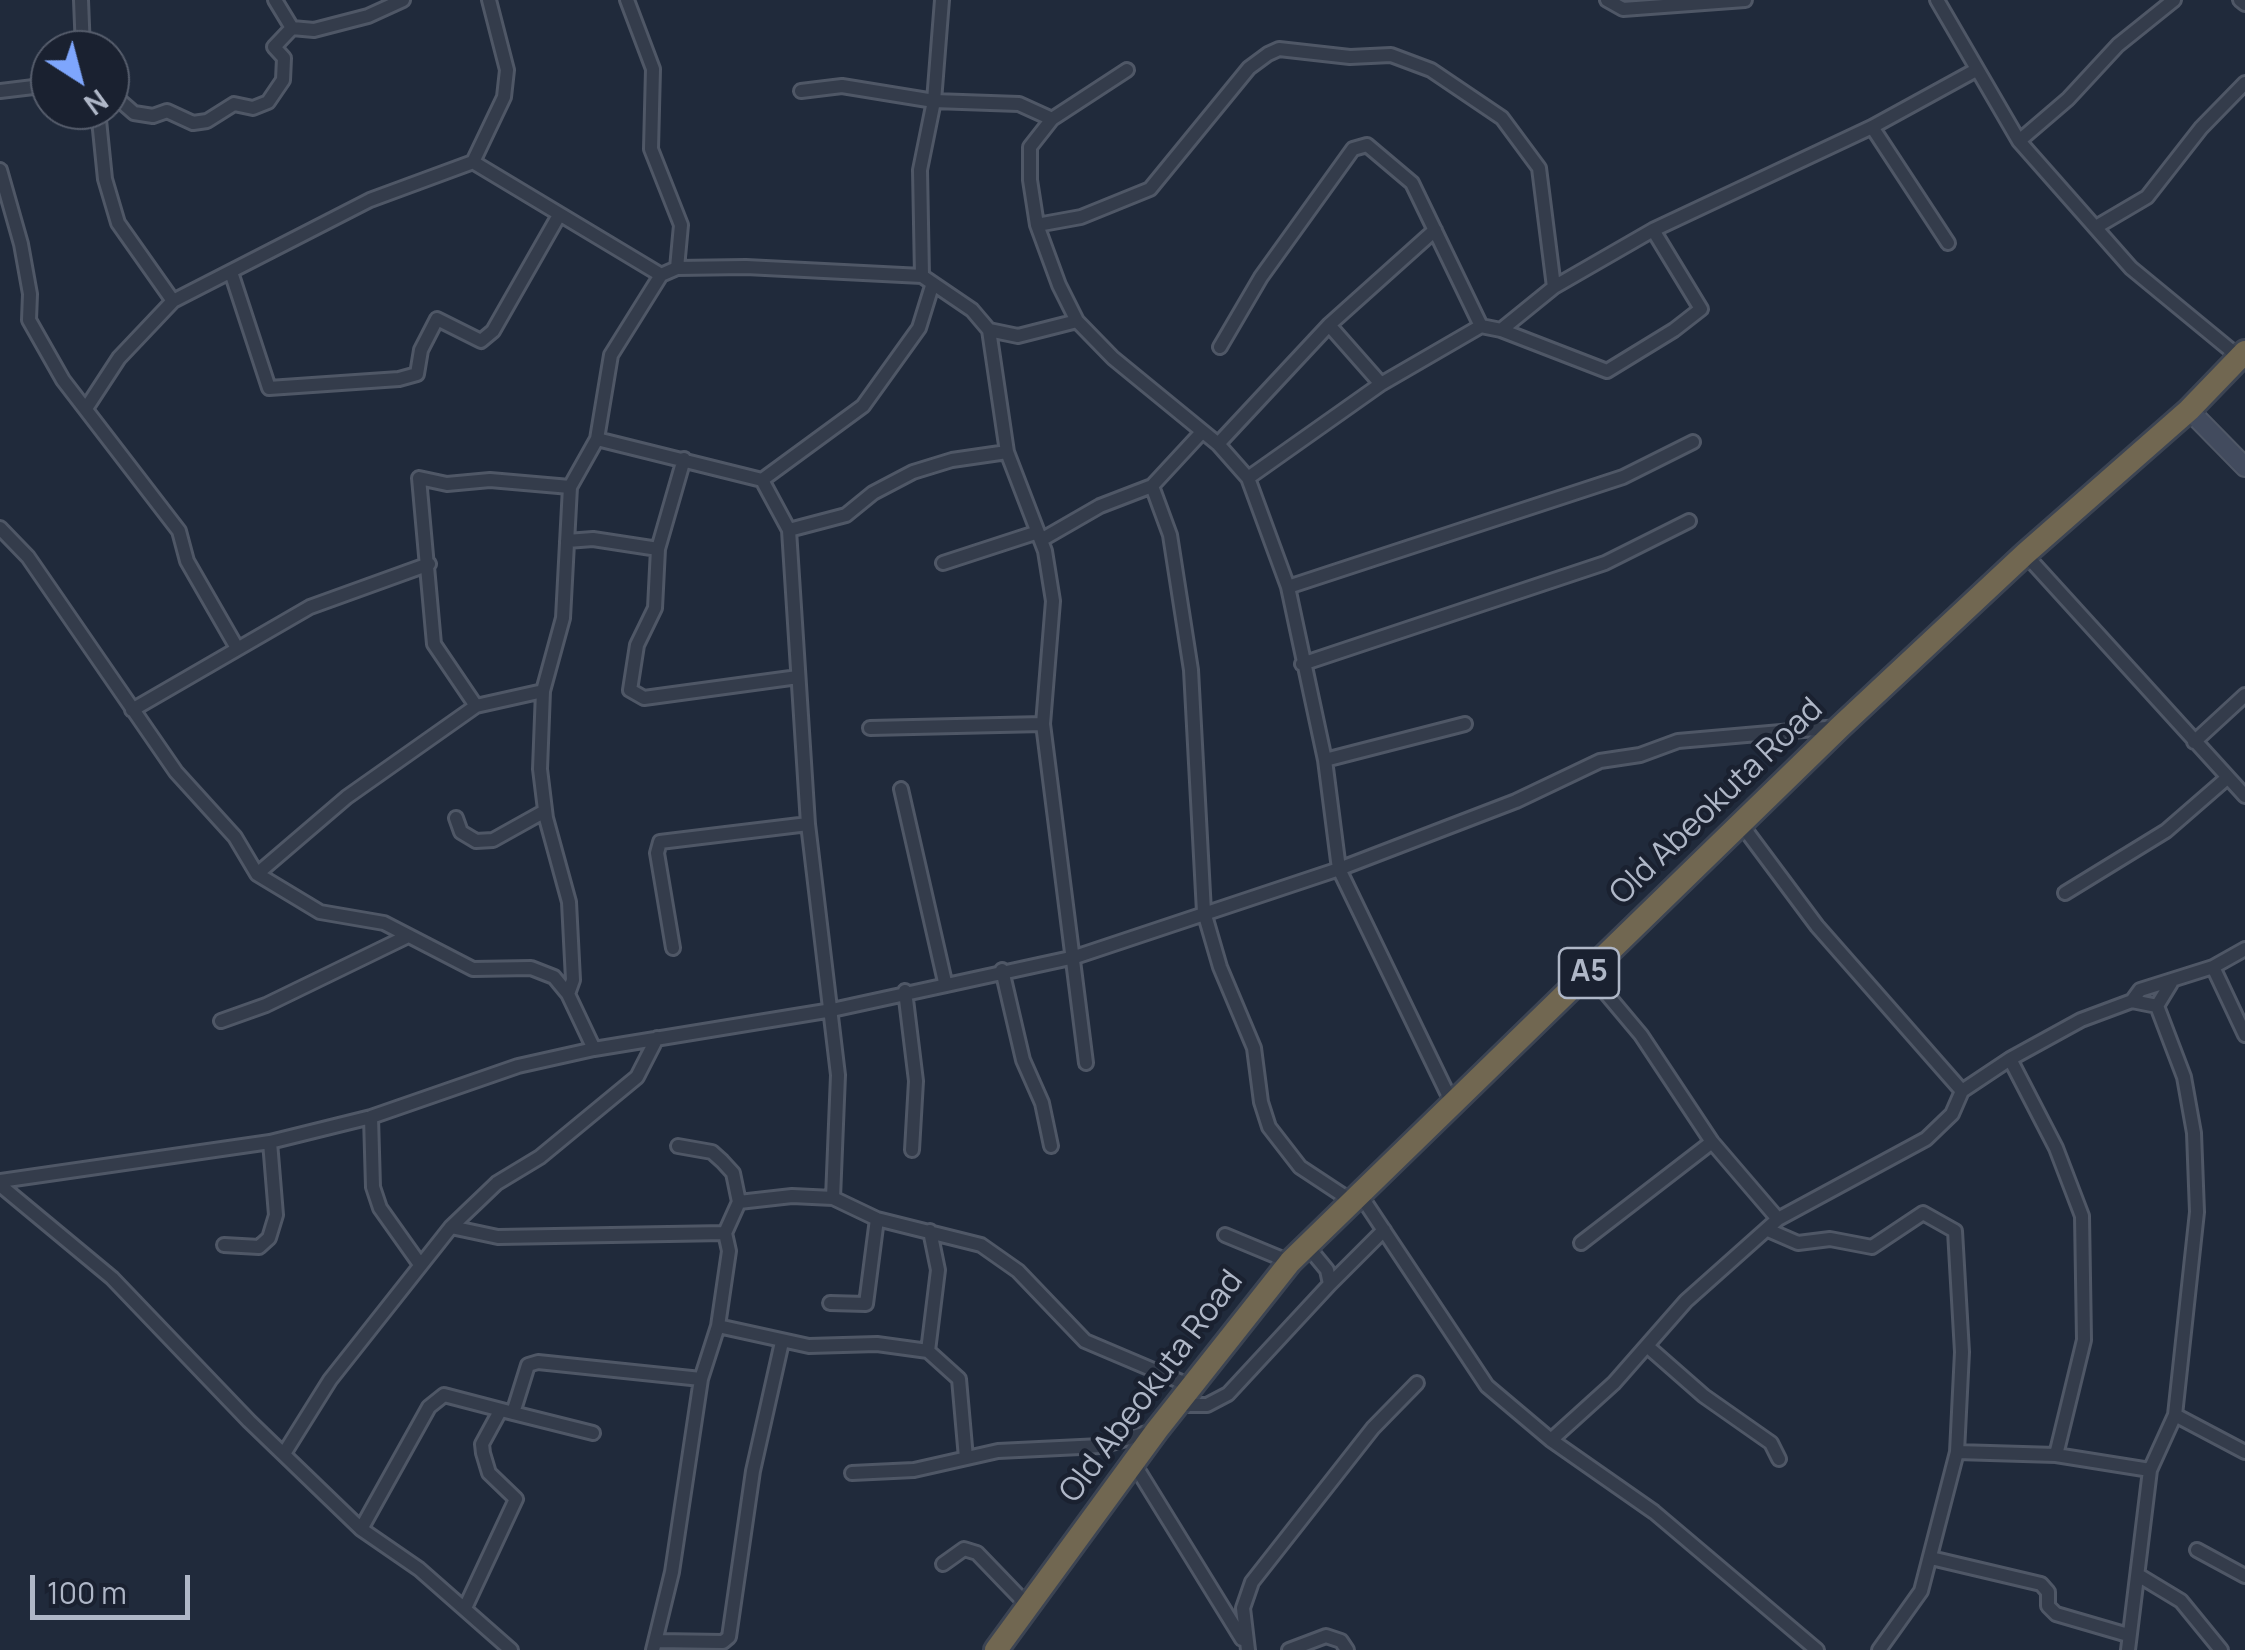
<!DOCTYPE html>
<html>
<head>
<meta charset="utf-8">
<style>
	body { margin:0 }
	#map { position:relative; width:2245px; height:1650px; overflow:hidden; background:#202a3b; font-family:Manrope,sans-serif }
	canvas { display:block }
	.north { position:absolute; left:30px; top:30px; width:100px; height:100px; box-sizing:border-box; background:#1a2130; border:2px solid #565d6c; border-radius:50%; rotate:144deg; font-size:28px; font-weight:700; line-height:40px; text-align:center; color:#afb7c7 }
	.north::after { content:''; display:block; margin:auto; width:35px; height:45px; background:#7ea6fd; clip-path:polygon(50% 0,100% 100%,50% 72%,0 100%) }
	.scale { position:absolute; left:30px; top:1575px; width:160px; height:45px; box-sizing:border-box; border:5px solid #afb7c7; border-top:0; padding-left:12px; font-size:30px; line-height:35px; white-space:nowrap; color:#afb7c7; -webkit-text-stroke:8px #1a2130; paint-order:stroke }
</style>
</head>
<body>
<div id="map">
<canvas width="2245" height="1650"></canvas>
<div class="north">N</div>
<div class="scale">100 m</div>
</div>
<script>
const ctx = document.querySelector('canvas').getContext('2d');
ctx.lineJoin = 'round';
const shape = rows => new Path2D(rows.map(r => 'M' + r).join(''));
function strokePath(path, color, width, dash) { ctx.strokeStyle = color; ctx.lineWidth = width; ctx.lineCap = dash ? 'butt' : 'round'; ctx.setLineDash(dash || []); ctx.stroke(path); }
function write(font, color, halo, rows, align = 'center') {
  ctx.font = font + ' Manrope,sans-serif'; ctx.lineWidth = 9; ctx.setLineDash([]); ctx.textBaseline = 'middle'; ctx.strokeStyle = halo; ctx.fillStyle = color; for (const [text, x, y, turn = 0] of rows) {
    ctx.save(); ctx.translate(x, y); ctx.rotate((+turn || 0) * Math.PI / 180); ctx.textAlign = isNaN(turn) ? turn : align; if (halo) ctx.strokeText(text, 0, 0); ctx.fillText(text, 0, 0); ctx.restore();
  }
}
const street = shape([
	[81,0,83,50],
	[275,0,292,28,314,30,368,16,403,0],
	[627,0,653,69,651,149,681,225,677,268],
	[1607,0,1623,9,1745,0],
	[1937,0,2019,141,2131,268,2239,357],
	[2240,0,2245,4],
	[0,91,50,85],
	[801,91,842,86,934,101,1019,104,1052,119,1127,70],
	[110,92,134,113,153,116,167,111,193,123,207,121,234,104,253,108,268,102,283,80,284,58,274,47,292,28],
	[98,110,105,179,118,223,173,301],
	[1052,119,1030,147,1030,180,1037,225,1059,285,1077,321,1113,358,1218,444,1248,478,1288,587,1325,760,1339,869,1453,1105],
	[1872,127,1948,243],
	[2019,141,2068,99,2118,45,2174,0],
	[473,162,661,275,677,268,746,267,922,276,972,310,989,330,1007,452,1045,551,1053,601,1043,724,1086,1063],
	[0,170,21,244,30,294,29,320,63,380,179,531,187,561,237,648],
	[1037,225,1081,217,1150,189,1249,68,1268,54,1279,49,1350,57,1391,55,1431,70,1502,118,1539,168,1554,287],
	[2096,227,2147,197,2201,128,2245,83],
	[231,272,269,388,399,379,417,374,421,350,437,319,481,341,493,331,558,217],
	[922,276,920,170,934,101,942,0],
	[1329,325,1381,384],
	[989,330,1018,336,1077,321],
	[1501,330,1607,371,1674,330,1701,309,1653,230],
	[1220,347,1261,277,1353,149,1367,145,1412,183,1481,326],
	[87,407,119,358,173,301,370,200,473,162,504,97,507,70,489,0],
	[597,439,762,480,789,530,808,824,838,1075,833,1198],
	[1218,444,1329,325,1435,230],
	[684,459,658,549,655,608,637,645,630,690,644,698,798,677],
	[1248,478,1381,384,1481,326,1501,330,1554,287,1653,230,1872,127,1976,70],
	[762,480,863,406,919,328,932,286],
	[1152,486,1170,535,1191,670,1204,912,1220,967,1254,1048,1261,1102,1269,1127,1300,1167,1353,1202],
	[0,528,28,557,176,772,235,837,257,874,320,912,384,923,473,969,531,968,554,977,568,994,594,1049],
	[789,530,846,515,873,493,913,472,952,460,1007,452],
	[1041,540,1100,506,1152,486,1202,432],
	[567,541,593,539,658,549],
	[2025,554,2245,796],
	[943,563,1035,533],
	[1288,587,1623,477,1693,442],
	[1302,664,1605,563,1689,521],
	[476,706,434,644,419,478,447,484,490,480,570,487],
	[132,710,310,607,429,564],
	[870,728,1043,724],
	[2194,742,2245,695],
	[1325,760,1465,724],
	[901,789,945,982],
	[456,818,461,832,476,841,493,840,545,811],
	[1741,824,1817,926,1962,1091],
	[257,874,347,797,476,706,543,691],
	[2065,893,2166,831,2227,778],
	[673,948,657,853,660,842,808,824],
	[2213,967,2245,1035],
	[1002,970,1023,1060,1042,1103,1051,1146],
	[1589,973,1641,1035,1712,1142,1778,1219],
	[905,991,916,1081,912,1150],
	[568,994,573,980,569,902,546,818,540,769,543,691,563,618,570,487,597,439,611,355,661,275],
	[2132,1001,2157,1006,2171,983],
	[221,1021,266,1005,408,936],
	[2010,1059,2056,1148,2082,1216,2084,1340,2056,1455],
	[371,1117,373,1187,380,1208,419,1263],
	[0,1181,270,1142,371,1117,518,1066,594,1049,832,1010,1075,957,1339,869,1516,801,1600,761,1640,755,1678,741,1838,727],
	[0,1185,112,1278,249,1421,361,1529,419,1569,511,1650],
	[1361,1196,1487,1386,1551,1440,1654,1512,1817,1650],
	[739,1202,792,1196,833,1198,877,1219,981,1245,1018,1271,1085,1341,1191,1386],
	[451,1227,498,1237,725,1233],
	[1768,1230,1798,1243,1830,1239,1872,1247,1923,1213,1955,1231,1962,1352,1957,1452,1921,1591,1879,1650],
	[1225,1235,1290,1262],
	[1581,1243,1712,1142],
	[224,1245,259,1247,269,1238,276,1215,270,1142],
	[1330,1284,1384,1230],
	[830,1303,866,1304,877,1219],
	[718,1326,809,1346,877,1344,928,1351,959,1379,966,1458],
	[1647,1346,1704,1396,1771,1443,1779,1459],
	[928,1351,938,1270,930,1231],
	[1177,1405,1207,1405,1228,1394,1330,1284,1327,1270,1308,1247],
	[513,1413,593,1433],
	[2175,1415,2245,1452],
	[1551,1440,1614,1383,1686,1301,1778,1219,1926,1139,1952,1114,1962,1091,2010,1059,2081,1020,2132,1001,2140,990,2213,967,2245,949],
	[285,1452,330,1380,451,1227,497,1183,540,1157,637,1077,657,1038],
	[1957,1452,2056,1455,2150,1470],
	[1133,1462,1242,1639],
	[852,1473,914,1470,998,1451,1101,1446,1154,1431],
	[361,1529,429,1407,444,1395,513,1413,528,1365,538,1362,701,1379],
	[2197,1550,2245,1576],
	[1931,1558,2041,1584,2048,1592,2048,1606,2056,1614,2128,1635],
	[943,1564,964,1549,977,1553,1028,1606],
	[2138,1575,2181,1601,2221,1650],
	[465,1608,516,1499,489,1473,483,1453,482,1444,500,1411],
	[658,1641,723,1642,729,1637,753,1471,782,1342],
	[653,1650,672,1572,701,1379,718,1326,729,1251,725,1233,739,1202,733,1173,722,1161,712,1152,678,1146],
	[1248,1650,1243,1608,1252,1582,1373,1428,1417,1383],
	[1289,1650,1326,1636,1341,1641,1347,1650],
	[2128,1650,2150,1470,2175,1415,2197,1212,2194,1133,2184,1077,2157,1006]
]);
const secondary = shape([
	[2189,410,2245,467]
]);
const highway = shape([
	[996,1650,1157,1430,1290,1262,1840,727,2025,554,2189,410,2245,352]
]);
strokePath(street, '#4f5766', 18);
strokePath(secondary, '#4f5766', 22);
strokePath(highway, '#3c4453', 28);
strokePath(street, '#343c4b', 12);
strokePath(secondary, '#424b5e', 18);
strokePath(highway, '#716751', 22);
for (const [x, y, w] of [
	[1589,973,60]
]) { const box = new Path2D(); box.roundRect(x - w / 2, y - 25, w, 50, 8); ctx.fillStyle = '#1a2130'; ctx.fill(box); strokePath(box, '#afb7c7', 2.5); }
write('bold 30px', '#afb7c7', null, [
	["A5",1589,973]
]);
write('32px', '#afb7c7', '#1a2130', [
	["Old Abeokuta Road",1717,802,-44],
	["Old Abeokuta Road",1152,1387,-53]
]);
</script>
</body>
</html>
